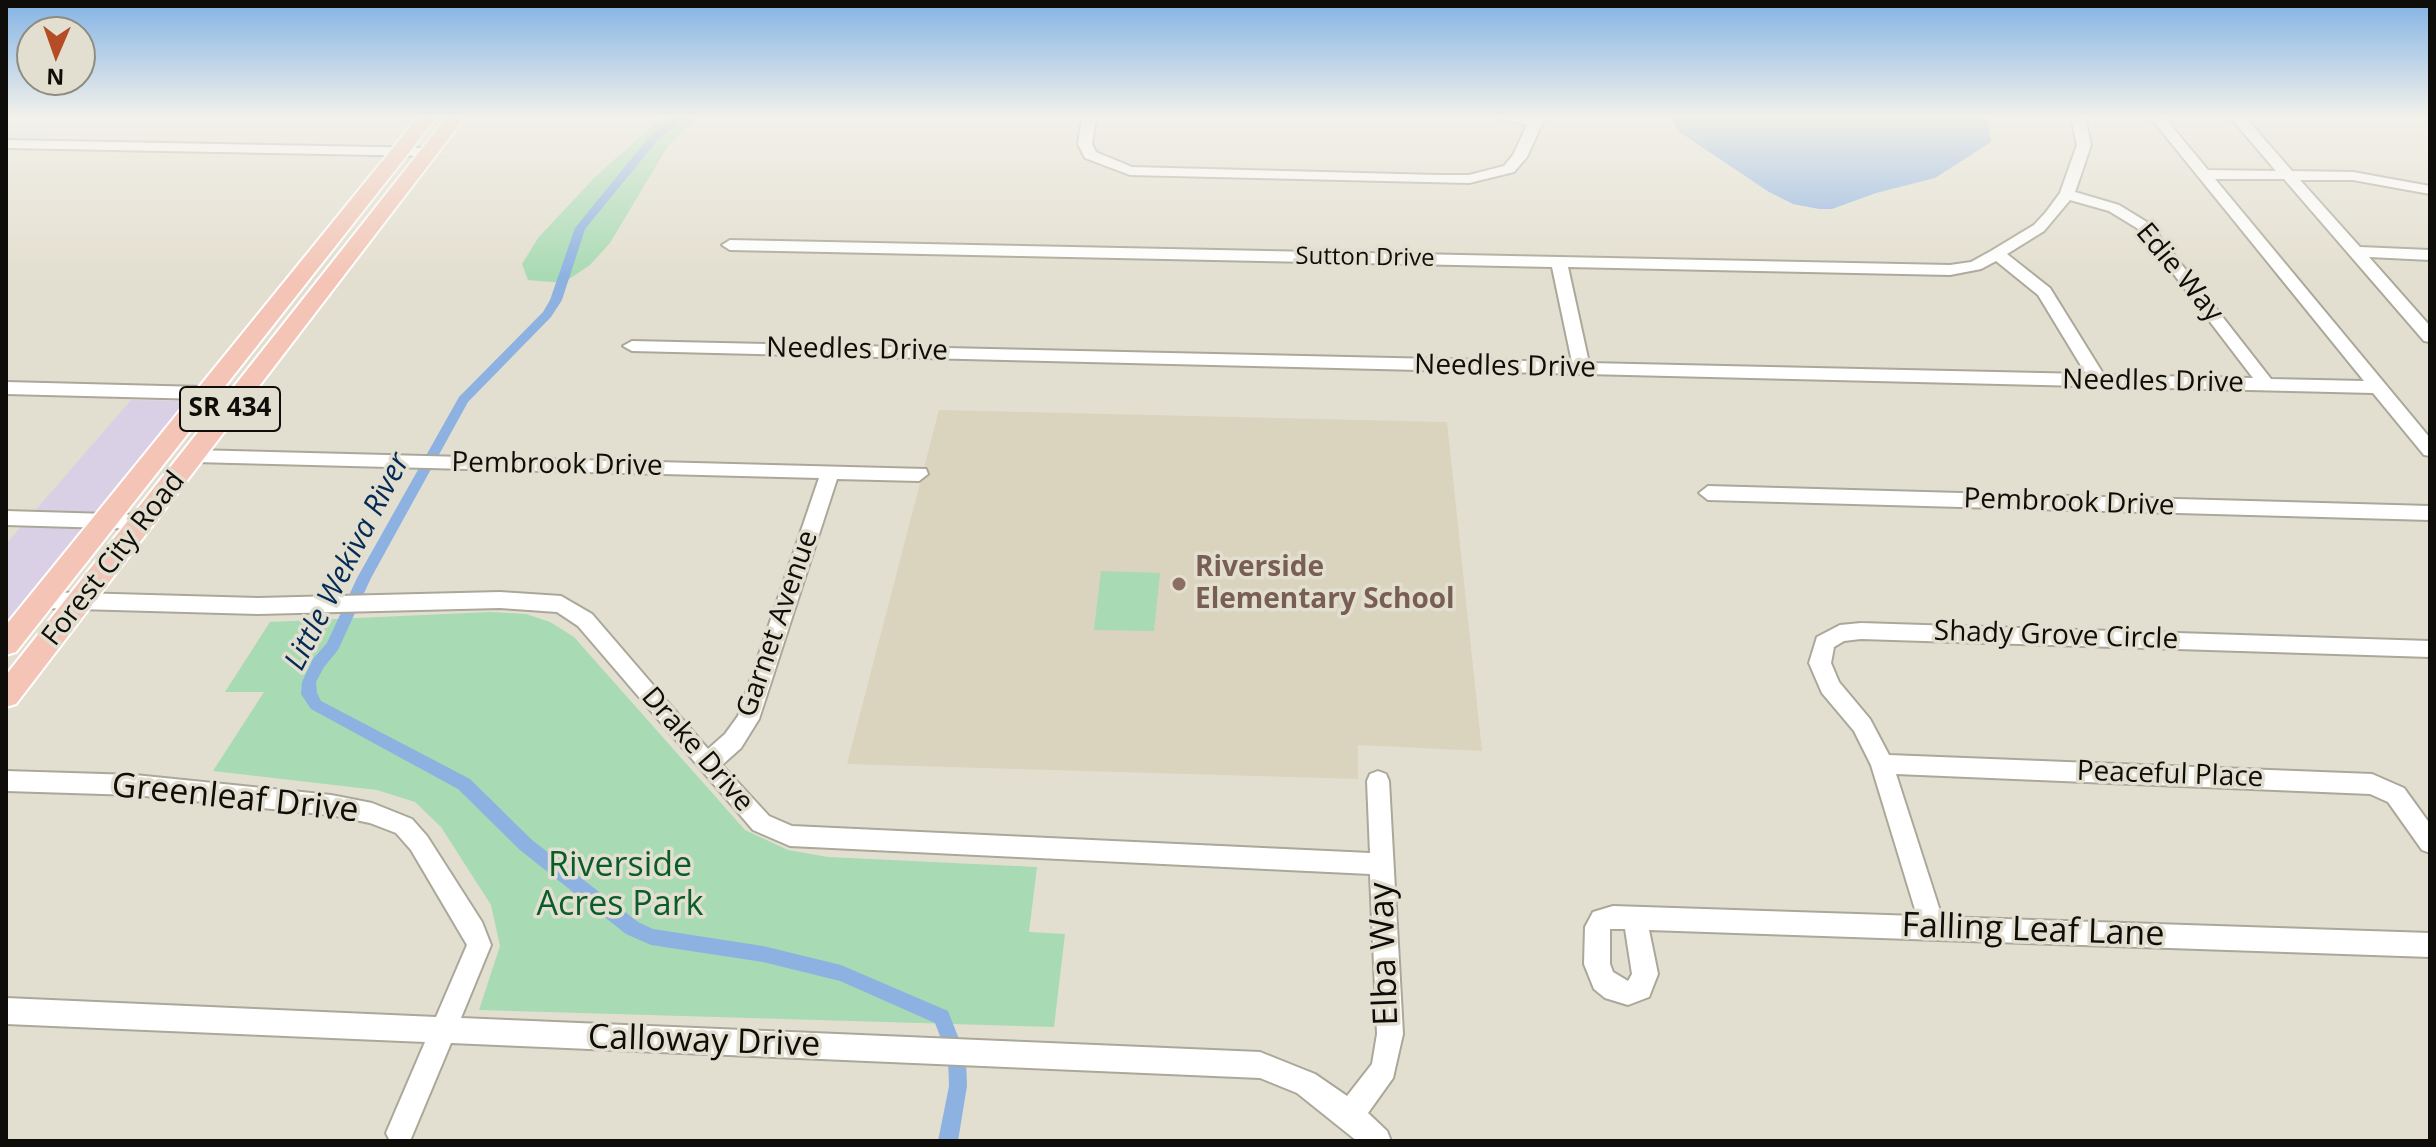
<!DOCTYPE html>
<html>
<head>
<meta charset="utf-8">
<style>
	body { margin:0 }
	#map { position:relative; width:2436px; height:1147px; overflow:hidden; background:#e3dfd0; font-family:"Open Sans",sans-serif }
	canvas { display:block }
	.frame { position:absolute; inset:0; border:8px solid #0f0d09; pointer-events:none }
	.north { position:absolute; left:16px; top:16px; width:80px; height:80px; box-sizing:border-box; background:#e3dfd0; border:2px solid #8e8b80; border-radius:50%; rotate:182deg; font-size:22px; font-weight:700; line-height:32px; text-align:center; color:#0f0d09 }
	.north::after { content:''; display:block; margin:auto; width:28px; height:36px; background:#b44d26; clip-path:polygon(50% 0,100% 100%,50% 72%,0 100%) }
</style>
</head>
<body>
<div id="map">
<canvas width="2436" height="1147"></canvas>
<div class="frame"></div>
<div class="north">N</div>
</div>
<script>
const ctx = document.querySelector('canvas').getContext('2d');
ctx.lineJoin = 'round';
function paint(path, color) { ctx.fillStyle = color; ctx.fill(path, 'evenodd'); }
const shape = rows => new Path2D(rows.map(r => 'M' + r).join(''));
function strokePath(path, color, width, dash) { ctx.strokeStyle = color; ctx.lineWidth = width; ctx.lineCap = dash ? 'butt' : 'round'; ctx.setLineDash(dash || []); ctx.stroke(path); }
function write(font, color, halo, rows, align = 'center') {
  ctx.font = font + ' "Open Sans",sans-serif'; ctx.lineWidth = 7; ctx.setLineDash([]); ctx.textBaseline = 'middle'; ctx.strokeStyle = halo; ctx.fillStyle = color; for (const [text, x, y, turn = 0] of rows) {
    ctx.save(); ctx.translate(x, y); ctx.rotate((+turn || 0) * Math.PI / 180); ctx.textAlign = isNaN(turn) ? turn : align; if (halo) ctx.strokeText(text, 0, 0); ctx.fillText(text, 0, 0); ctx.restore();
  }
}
paint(shape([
	[131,400,178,401,182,408,6,623,6,544]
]), '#dad0e5');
paint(shape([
	[939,410,1447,422,1482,751,1358,745,1358,779,847,764]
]), '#dad3be');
paint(shape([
	[662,117,699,117,668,146,610,243,590,265,563,283,528,280,522,264,538,238,594,178],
	[1101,571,1160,573,1154,631,1094,630],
	[490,612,526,614,550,622,574,637,745,830,788,850,828,857,1037,867,1029,932,1065,934,1054,1027,479,1010,500,946,491,905,441,827,415,802,377,790,213,771,264,692,225,692,270,622]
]), '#a8dab3');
paint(shape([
	[1672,117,1987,117,1991,142,1935,178,1876,193,1832,209,1819,209,1793,204,1769,192,1678,131]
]), '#8db2e1');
paint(shape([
	[674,117,685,117,657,141,585,229,562,300,551,317,468,402,371,578,338,650,324,667,316,682,317,693,321,701,470,779,532,840,638,922,653,929,763,946,841,965,948,1011,966,1057,967,1086,958,1141,938,1141,949,1086,948,1057,935,1023,840,981,763,962,651,945,626,934,520,850,458,789,311,709,301,694,302,682,313,659,327,643,357,578,459,397,543,312,550,300,575,228,649,137,674,117]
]), '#8db2e1');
const minor = shape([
	[1082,117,1096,117,1092,144,1096,152,1132,167,1438,175,1469,175,1504,166,1513,155,1527,125,1497,117,1545,117,1527,157,1514,172,1469,183,1130,175,1085,158,1078,144,1082,117],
	[2071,117,2085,117,2091,145,2075,192,2119,205,2150,224,2271,379,2364,381,2150,117,2164,117,2208,170,2276,171,2230,117,2245,117,2292,171,2353,172,2430,186,2430,194,2353,180,2300,180,2360,247,2430,250,2430,260,2369,257,2430,326,2430,342,2424,341,2284,179,2215,179,2430,438,2430,456,2424,455,2373,393,632,351,623,346,632,341,1572,362,1552,267,730,250,722,245,730,240,1950,265,1971,262,1991,251,2034,225,2046,212,2060,193,2077,145,2071,117],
	[2070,200,2109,211,2140,230,2253,378,2104,375,2050,288,2007,254,2044,231,2070,200],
	[1996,261,2038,295,2086,374,1589,363,1568,267,1950,275,1981,269,1996,261],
	[6,140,429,148,436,152,429,156,6,148,6,140],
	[6,382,242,388,251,394,242,400,6,394,6,382],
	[194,450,926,469,928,474,919,481,837,479,759,719,741,748,722,765,769,816,792,826,1370,853,1367,781,1370,774,1378,771,1386,774,1389,781,1403,1034,1393,1078,1368,1113,1387,1131,1391,1141,1357,1141,1297,1093,1260,1078,451,1043,410,1141,390,1141,386,1133,425,1042,6,1024,6,998,436,1017,467,945,411,850,396,833,370,823,331,815,135,795,6,791,6,771,135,775,331,795,372,803,412,819,427,836,482,922,491,945,461,1018,1260,1052,1315,1074,1347,1096,1372,1064,1377,1034,1370,874,790,846,753,830,578,626,557,612,500,608,258,614,42,608,35,606,32,600,35,594,42,592,258,598,500,592,561,596,592,614,708,749,725,734,738,716,819,478,194,462,185,456,194,450],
	[1708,486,2430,506,2430,520,1708,500,1699,493,1708,486],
	[6,511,142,515,152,522,142,529,6,525,6,511],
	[1861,623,2430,641,2430,657,1861,639,1844,641,1834,647,1831,663,1839,682,1870,719,1889,755,2372,774,2404,788,2430,824,2430,853,2422,850,2388,802,2370,794,1896,774,1942,917,2430,933,2430,957,1649,930,1658,974,1649,997,1628,1005,1605,998,1594,989,1584,964,1585,927,1593,912,1613,906,1917,916,1871,765,1854,731,1822,693,1809,663,1817,637,1840,625,1861,623],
	[1610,929,1625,929,1632,974,1628,981,1613,972,1610,964,1610,929]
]);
const major = shape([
	[418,117,437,117,16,652,6,655,6,625,418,117],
	[447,117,465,117,16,704,6,707,6,675,447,117]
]);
strokePath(minor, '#aba799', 4);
strokePath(major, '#fff', 4);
paint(minor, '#fff');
paint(major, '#f4c5b6');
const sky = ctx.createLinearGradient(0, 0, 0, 278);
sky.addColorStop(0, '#83b3e5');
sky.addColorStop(0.42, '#f2f1ea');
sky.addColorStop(1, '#f2f1ea00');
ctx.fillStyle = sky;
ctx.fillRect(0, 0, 2436, 278);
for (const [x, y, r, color] of [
	[1179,584,8,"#8d6e63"]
]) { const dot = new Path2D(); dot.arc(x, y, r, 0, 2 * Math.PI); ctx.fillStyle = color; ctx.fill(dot); strokePath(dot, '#e3dfd0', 3); }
write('24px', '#0f0d09', '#e3dfd0', [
	["Sutton Drive",1365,258,1]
]);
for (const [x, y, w] of [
	[230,409,100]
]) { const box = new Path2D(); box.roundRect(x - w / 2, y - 22, w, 44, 6); ctx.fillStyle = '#e3dfd0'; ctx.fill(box); strokePath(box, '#0f0d09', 2); }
write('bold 26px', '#0f0d09', null, [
	["SR 434",230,409]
]);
write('28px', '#0f0d09', '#e3dfd0', [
	["Edie Way",2179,273,50],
	["Needles Drive",857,350,1],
	["Needles Drive",1505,367,1],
	["Needles Drive",2153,382,1],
	["Pembrook Drive",557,465,1],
	["Pembrook Drive",2069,503,2],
	["Forest City Road",114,559,-52],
	["Garnet Avenue",778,624,-71],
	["Shady Grove Circle",2056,636,2],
	["Drake Drive",697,750,49],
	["Peaceful Place",2170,775,2]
]);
write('bold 28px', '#785e54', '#e3dfd0', [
	["Riverside",1195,568],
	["Elementary School",1195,600]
], 'left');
write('italic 30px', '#042b55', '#e3dfd0', [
	["Little Wekiva River",348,562,-63]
]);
write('34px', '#0f0d09', '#e3dfd0', [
	["Greenleaf Drive",235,799,6],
	["Falling Leaf Lane",2033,931,2],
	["Elba Way",1385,954,-92],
	["Calloway Drive",704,1042,2]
]);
write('34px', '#095d2b', '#e3dfd0', [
	["Riverside",620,866],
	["Acres Park",620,905]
]);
</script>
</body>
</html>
